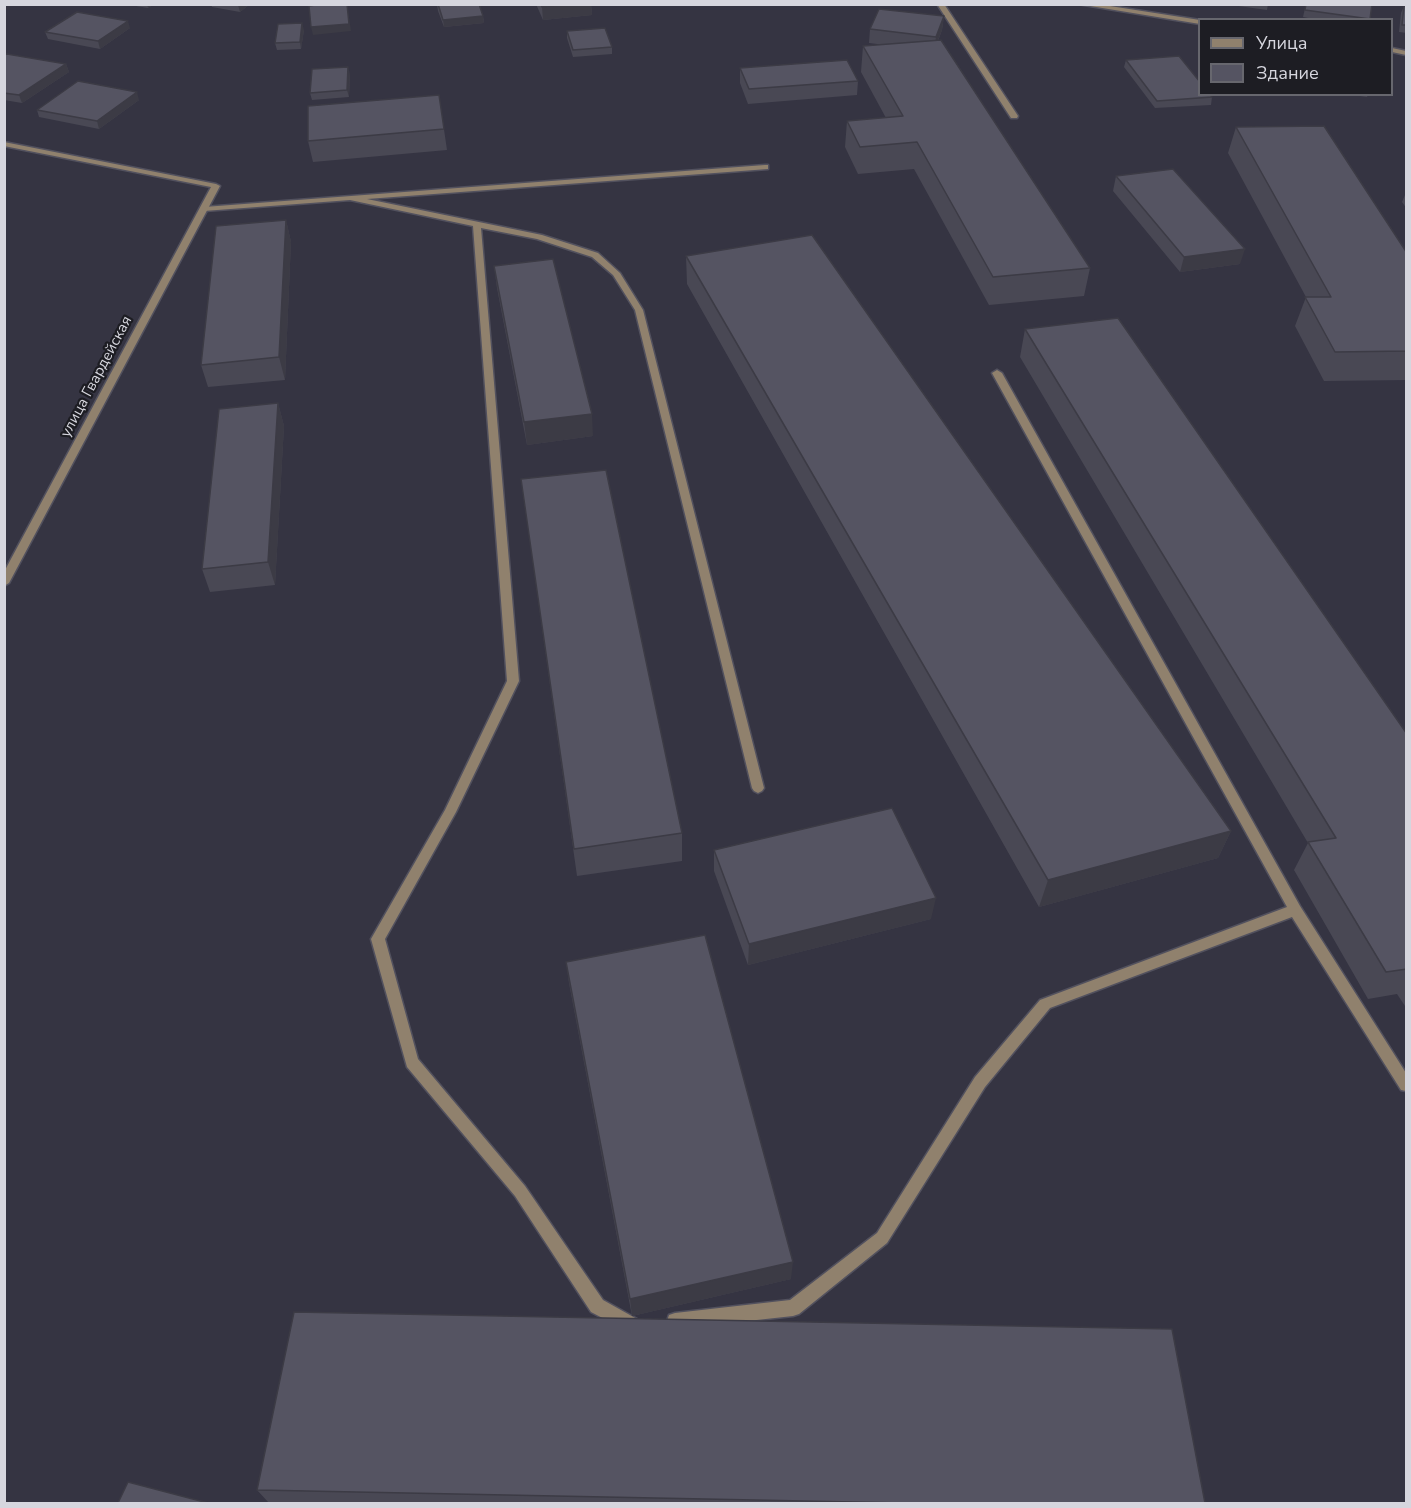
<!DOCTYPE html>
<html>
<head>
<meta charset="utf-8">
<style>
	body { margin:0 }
	#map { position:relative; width:1411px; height:1508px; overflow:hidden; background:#353442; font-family:"Nunito Sans",sans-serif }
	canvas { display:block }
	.frame { position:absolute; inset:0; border:6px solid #d6d6de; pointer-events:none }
	.legend { position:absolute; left:1198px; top:18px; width:195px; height:78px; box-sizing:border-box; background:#1d1d23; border:2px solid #67676e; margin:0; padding:8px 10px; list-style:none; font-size:18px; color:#d6d6de }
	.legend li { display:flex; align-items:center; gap:12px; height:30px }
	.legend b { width:30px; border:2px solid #67676e }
</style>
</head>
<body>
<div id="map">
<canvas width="1411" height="1508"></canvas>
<div class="frame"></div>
<ul class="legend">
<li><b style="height:8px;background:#90816d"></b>Улица</li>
<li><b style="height:16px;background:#555462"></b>Здание</li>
</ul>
</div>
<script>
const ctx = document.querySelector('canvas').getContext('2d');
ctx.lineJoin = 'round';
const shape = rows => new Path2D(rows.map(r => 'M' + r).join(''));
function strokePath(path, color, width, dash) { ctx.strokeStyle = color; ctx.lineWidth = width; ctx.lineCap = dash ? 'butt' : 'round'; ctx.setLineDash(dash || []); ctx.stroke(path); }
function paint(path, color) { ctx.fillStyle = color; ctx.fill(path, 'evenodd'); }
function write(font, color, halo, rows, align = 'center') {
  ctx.font = font + ' "Nunito Sans",sans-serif'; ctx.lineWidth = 4.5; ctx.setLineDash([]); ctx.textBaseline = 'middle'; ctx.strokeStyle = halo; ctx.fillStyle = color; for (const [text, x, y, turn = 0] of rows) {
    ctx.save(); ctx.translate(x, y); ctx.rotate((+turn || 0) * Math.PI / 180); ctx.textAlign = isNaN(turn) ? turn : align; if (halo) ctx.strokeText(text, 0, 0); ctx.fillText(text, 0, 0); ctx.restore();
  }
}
const service = shape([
	[937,4,944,4,1018,116,1017,118,1011,118,937,4],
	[765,165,768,165,768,169,367,199,542,235,598,253,620,273,643,310,764,788,762,791,758,793,754,791,752,788,635,310,613,275,592,257,537,239,481,228,519,681,456,812,385,939,418,1059,525,1186,603,1300,637,1319,639,1325,637,1331,631,1333,591,1312,515,1196,407,1067,371,939,445,810,507,681,473,226,350,200,204,211,200,209,204,207,765,165],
	[997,370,1002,373,1300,906,1406,1073,1406,1091,1401,1090,1292,917,1050,1008,985,1087,887,1243,799,1314,793,1316,675,1329,669,1327,667,1321,669,1315,675,1313,790,1300,877,1233,975,1077,1040,1000,1287,907,992,373,997,370]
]);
const minor = shape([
	[1078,4,1097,4,1200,20,1200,24,1078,4],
	[1392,48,1406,51,1406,55,1392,52,1392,48],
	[4,142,216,184,220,186,9,583,4,586,4,572,211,187,4,146,4,142]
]);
strokePath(service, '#52515e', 3);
strokePath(minor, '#52515e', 3);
paint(service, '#90816d');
paint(minor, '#90816d');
paint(shape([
	[124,4,154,4,148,8],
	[211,4,250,4,240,12,212,7],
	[437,4,483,16,484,23,444,27,438,11],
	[536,4,591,4,592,15,543,20],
	[1224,4,1268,4,1267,10],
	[1306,4,1372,4,1370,20,1319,20,1303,17],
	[1404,6,1407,6,1407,33,1399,32,1401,13],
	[944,16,942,30,938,41,1090,268,1084,296,989,305,914,169,858,174,845,147,847,121,886,118,861,72,863,46,885,45,869,43,870,29],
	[130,28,100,49,48,39,45,32],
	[304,30,301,49,277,50,275,43],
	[567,31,612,47,612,54,573,57,567,38],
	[4,55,66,64,69,72,22,103,4,100],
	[1126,60,1212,97,1211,105,1155,108,1124,67],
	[740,68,858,81,857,95,748,104,740,83],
	[350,74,349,97,312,100,310,93],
	[1346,94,1368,94,1367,97],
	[439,95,447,150,313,162,308,141],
	[139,100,99,129,39,117,37,110],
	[1236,127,1407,253,1407,380,1324,381,1295,326,1306,297,1228,153],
	[1116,176,1240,264,1180,272,1113,191],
	[1407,194,1407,209,1402,202,1405,195],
	[286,220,291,242,285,380,208,387,201,365],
	[686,256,1231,831,1218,858,1039,907,687,284],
	[494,266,593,436,527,445,497,288],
	[1025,329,1407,734,1407,1009,1397,994,1368,999,1294,870,1308,843,1020,357],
	[278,403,284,426,275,585,210,592,202,569],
	[521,479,682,833,682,861,577,876],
	[714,850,931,919,748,965,714,871],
	[566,962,791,1279,632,1316,569,983],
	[257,1490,1205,1503,269,1503]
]), '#494854');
paint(shape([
	[147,4,154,4,148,8],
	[250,4,240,12,238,5],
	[347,4,351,31,313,35,311,27],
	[562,4,591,4,592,15,543,20,542,7],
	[483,16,484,23,444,27,443,20],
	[944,16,942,30,934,50,936,37],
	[128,21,130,28,100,49,98,41],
	[302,23,304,30,301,49,300,42],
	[66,64,69,72,22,103,19,95],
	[348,67,350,74,349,97,347,90],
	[137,92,139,100,99,129,97,121],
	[286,220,291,242,285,380,279,357],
	[1245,249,1240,264,1180,272,1184,257],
	[278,403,284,426,275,585,268,562],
	[592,414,593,436,527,445,524,422],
	[1231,831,1218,858,1039,907,1048,880],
	[936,898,931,919,748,965,749,944],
	[793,1262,791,1279,632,1316,630,1299]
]), '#3c3b45');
const building = shape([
	[322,4,347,4,349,24,311,27,309,6,322,4],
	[438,4,479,4,483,16,443,20,438,4],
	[541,4,562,4,542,7,541,4],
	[1306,4,1372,4,1370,19,1305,10,1306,4],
	[1404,6,1407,6,1407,25,1402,25,1404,6],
	[879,9,944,16,936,37,870,29,879,9],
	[77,12,128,21,98,41,45,32,77,12],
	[302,23,300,42,275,43,278,24,302,23],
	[605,28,612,47,573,50,567,31,605,28],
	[941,40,1090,268,993,277,917,142,860,147,847,121,903,116,863,46,941,40],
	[7,54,66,64,19,95,4,93,4,55,7,54],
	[1179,56,1200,82,1200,94,1210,94,1212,97,1157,101,1126,60,1179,56],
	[847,60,858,81,749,89,740,68,847,60],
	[348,67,347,90,310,93,312,69,348,67],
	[78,81,137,92,97,121,37,110,78,81],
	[439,95,444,129,308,141,308,106,439,95],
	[1324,126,1407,253,1407,351,1335,352,1305,297,1331,297,1236,127,1324,126],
	[1173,169,1245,249,1184,257,1116,176,1173,169],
	[286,220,279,357,201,365,216,226,286,220],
	[812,235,1231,831,1048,880,686,256,812,235],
	[553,259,592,414,524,422,494,266,553,259],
	[1118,318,1407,734,1407,969,1386,972,1308,842,1336,838,1025,329,1118,318],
	[278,403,268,562,202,569,219,409,278,403],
	[606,470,682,833,574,849,521,479,606,470],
	[892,808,936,898,749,944,714,850,892,808],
	[705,935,793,1262,630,1299,566,962,705,935],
	[294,1312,1172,1329,1205,1503,904,1503,257,1490,294,1312],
	[128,1482,208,1503,118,1503,128,1482]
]);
paint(building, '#555462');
strokePath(building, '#3c3b45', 1.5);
write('15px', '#d6d6de', '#1d1d23', [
	["улица Гвардейская",97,377,-62]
]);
</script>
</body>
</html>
